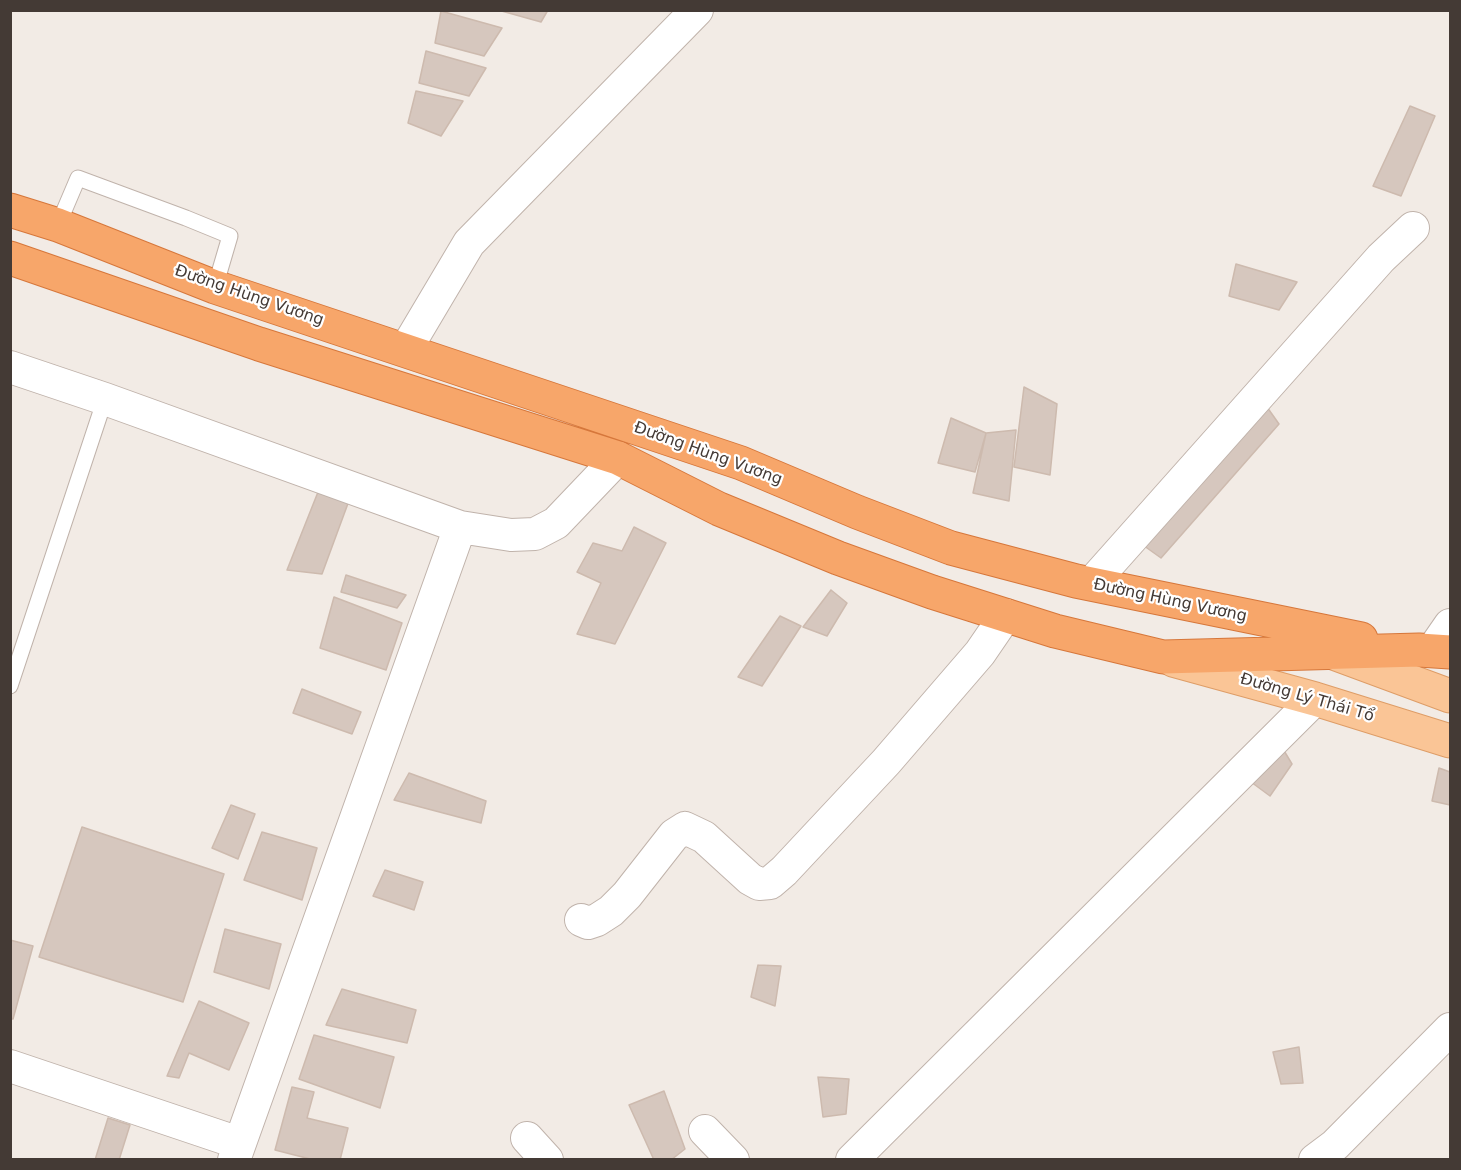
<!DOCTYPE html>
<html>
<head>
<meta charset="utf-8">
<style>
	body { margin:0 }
	#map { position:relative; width:1461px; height:1170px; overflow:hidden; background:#f2ebe5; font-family:"DejaVu Sans",sans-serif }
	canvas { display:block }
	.frame { position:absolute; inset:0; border:12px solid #443a35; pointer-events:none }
</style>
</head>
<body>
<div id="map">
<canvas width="1461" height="1170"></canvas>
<div class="frame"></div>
</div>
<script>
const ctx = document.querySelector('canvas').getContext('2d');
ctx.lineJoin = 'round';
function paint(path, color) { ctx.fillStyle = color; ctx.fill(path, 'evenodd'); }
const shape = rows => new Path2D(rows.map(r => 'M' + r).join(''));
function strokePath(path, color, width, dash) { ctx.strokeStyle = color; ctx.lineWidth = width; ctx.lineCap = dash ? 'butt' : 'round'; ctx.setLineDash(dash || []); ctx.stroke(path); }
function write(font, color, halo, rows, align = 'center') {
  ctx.font = font + ' "DejaVu Sans",sans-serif'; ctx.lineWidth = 4.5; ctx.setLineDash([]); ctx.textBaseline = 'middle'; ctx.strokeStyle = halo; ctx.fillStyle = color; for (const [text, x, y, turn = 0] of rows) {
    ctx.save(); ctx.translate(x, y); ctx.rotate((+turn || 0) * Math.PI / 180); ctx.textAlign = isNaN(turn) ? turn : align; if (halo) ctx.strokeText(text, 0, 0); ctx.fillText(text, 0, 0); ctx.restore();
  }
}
const building = shape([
	[498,10,548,10,541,22,498,10],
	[441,11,502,28,484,56,435,43,441,11],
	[426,51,486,68,469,96,419,83,426,51],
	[416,91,463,101,441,136,408,123,416,91],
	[1410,106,1435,116,1401,196,1373,186,1410,106],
	[1236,264,1297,282,1279,310,1229,296,1236,264],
	[1024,387,1057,404,1050,475,1014,467,1024,387],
	[1267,407,1279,424,1161,558,1140,543,1267,407],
	[951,418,986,433,975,472,938,463,951,418],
	[1016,430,1009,501,973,493,986,433,1016,430],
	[320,487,350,498,322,574,287,570,320,487],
	[634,527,666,543,615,644,577,634,601,583,577,572,593,543,622,551,634,527],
	[346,575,406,595,397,608,341,592,346,575],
	[831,590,847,603,827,636,803,627,831,590],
	[334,597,402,623,386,670,320,648,334,597],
	[780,616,801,626,762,686,738,677,780,616],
	[302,689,361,712,352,734,293,713,302,689],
	[1283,749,1292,764,1270,796,1251,782,1283,749],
	[1439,768,1450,772,1450,805,1432,801,1439,768],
	[409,773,486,801,481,823,394,800,409,773],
	[231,805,255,814,238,859,212,848,231,805],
	[82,827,224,874,183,1002,39,957,82,827],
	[262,832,317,848,302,900,244,880,262,832],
	[385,870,423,882,414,910,373,896,385,870],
	[225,929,281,944,269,989,214,972,225,929],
	[10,940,33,946,13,1019,10,1019,10,940],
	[758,965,781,966,775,1006,751,997,758,965],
	[342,989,416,1010,407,1043,326,1025,342,989],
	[199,1001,249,1023,229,1070,189,1053,179,1078,167,1076,199,1001],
	[314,1035,394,1057,380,1108,299,1079,314,1035],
	[1299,1047,1303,1083,1281,1084,1273,1052,1299,1047],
	[818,1077,849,1079,846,1114,823,1117,818,1077],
	[292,1087,314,1092,307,1118,348,1128,340,1160,314,1160,275,1150,292,1087],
	[664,1091,685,1149,671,1160,654,1160,629,1105,664,1091],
	[108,1118,130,1125,119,1160,95,1160,108,1118]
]);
paint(building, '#d6c7be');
strokePath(building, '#cdbaae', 1.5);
const lane = shape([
	[58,225,78,178,186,218,230,236,215,287],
	[10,686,105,399]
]);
const street = shape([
	[406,349,469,243,697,10],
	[10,367,105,399,460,527,511,535,535,534,556,523,618,458],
	[1091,584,1381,258,1413,228],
	[1432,651,1450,625],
	[581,920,588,923,597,920,611,911,627,895,674,835,685,828,704,837,750,879,759,884,770,883,784,871,886,762,980,653,1006,615],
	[10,1066,239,1143],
	[705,1131,733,1160],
	[527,1138,547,1160],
	[234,1160,460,527],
	[852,1160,1315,699],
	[1315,1160,1335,1145,1450,1029]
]);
const primary = shape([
	[1331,652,1450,696],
	[1173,660,1315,699,1450,741]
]);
const highway = shape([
	[10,210,58,225,215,287,741,463,857,512,951,548,1076,581,1361,639],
	[10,258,259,344,618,458,719,509,838,558,932,592,1055,631,1163,657,1419,650,1450,652]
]);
strokePath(lane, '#c0b3ab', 17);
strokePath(street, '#c0b3ab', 34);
strokePath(primary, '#de9d67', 35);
strokePath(highway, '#d6773b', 35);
strokePath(lane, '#fff', 15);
strokePath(street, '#fff', 32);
strokePath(primary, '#fac596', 33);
strokePath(highway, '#f7a66a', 33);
write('16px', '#443a35', '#fff', [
	["Đường Hùng Vương",249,296,19],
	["Đường Hùng Vương",708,454,20],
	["Đường Hùng Vương",1170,601,12],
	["Đường Lý Thái Tổ",1307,698,16]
]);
</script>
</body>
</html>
